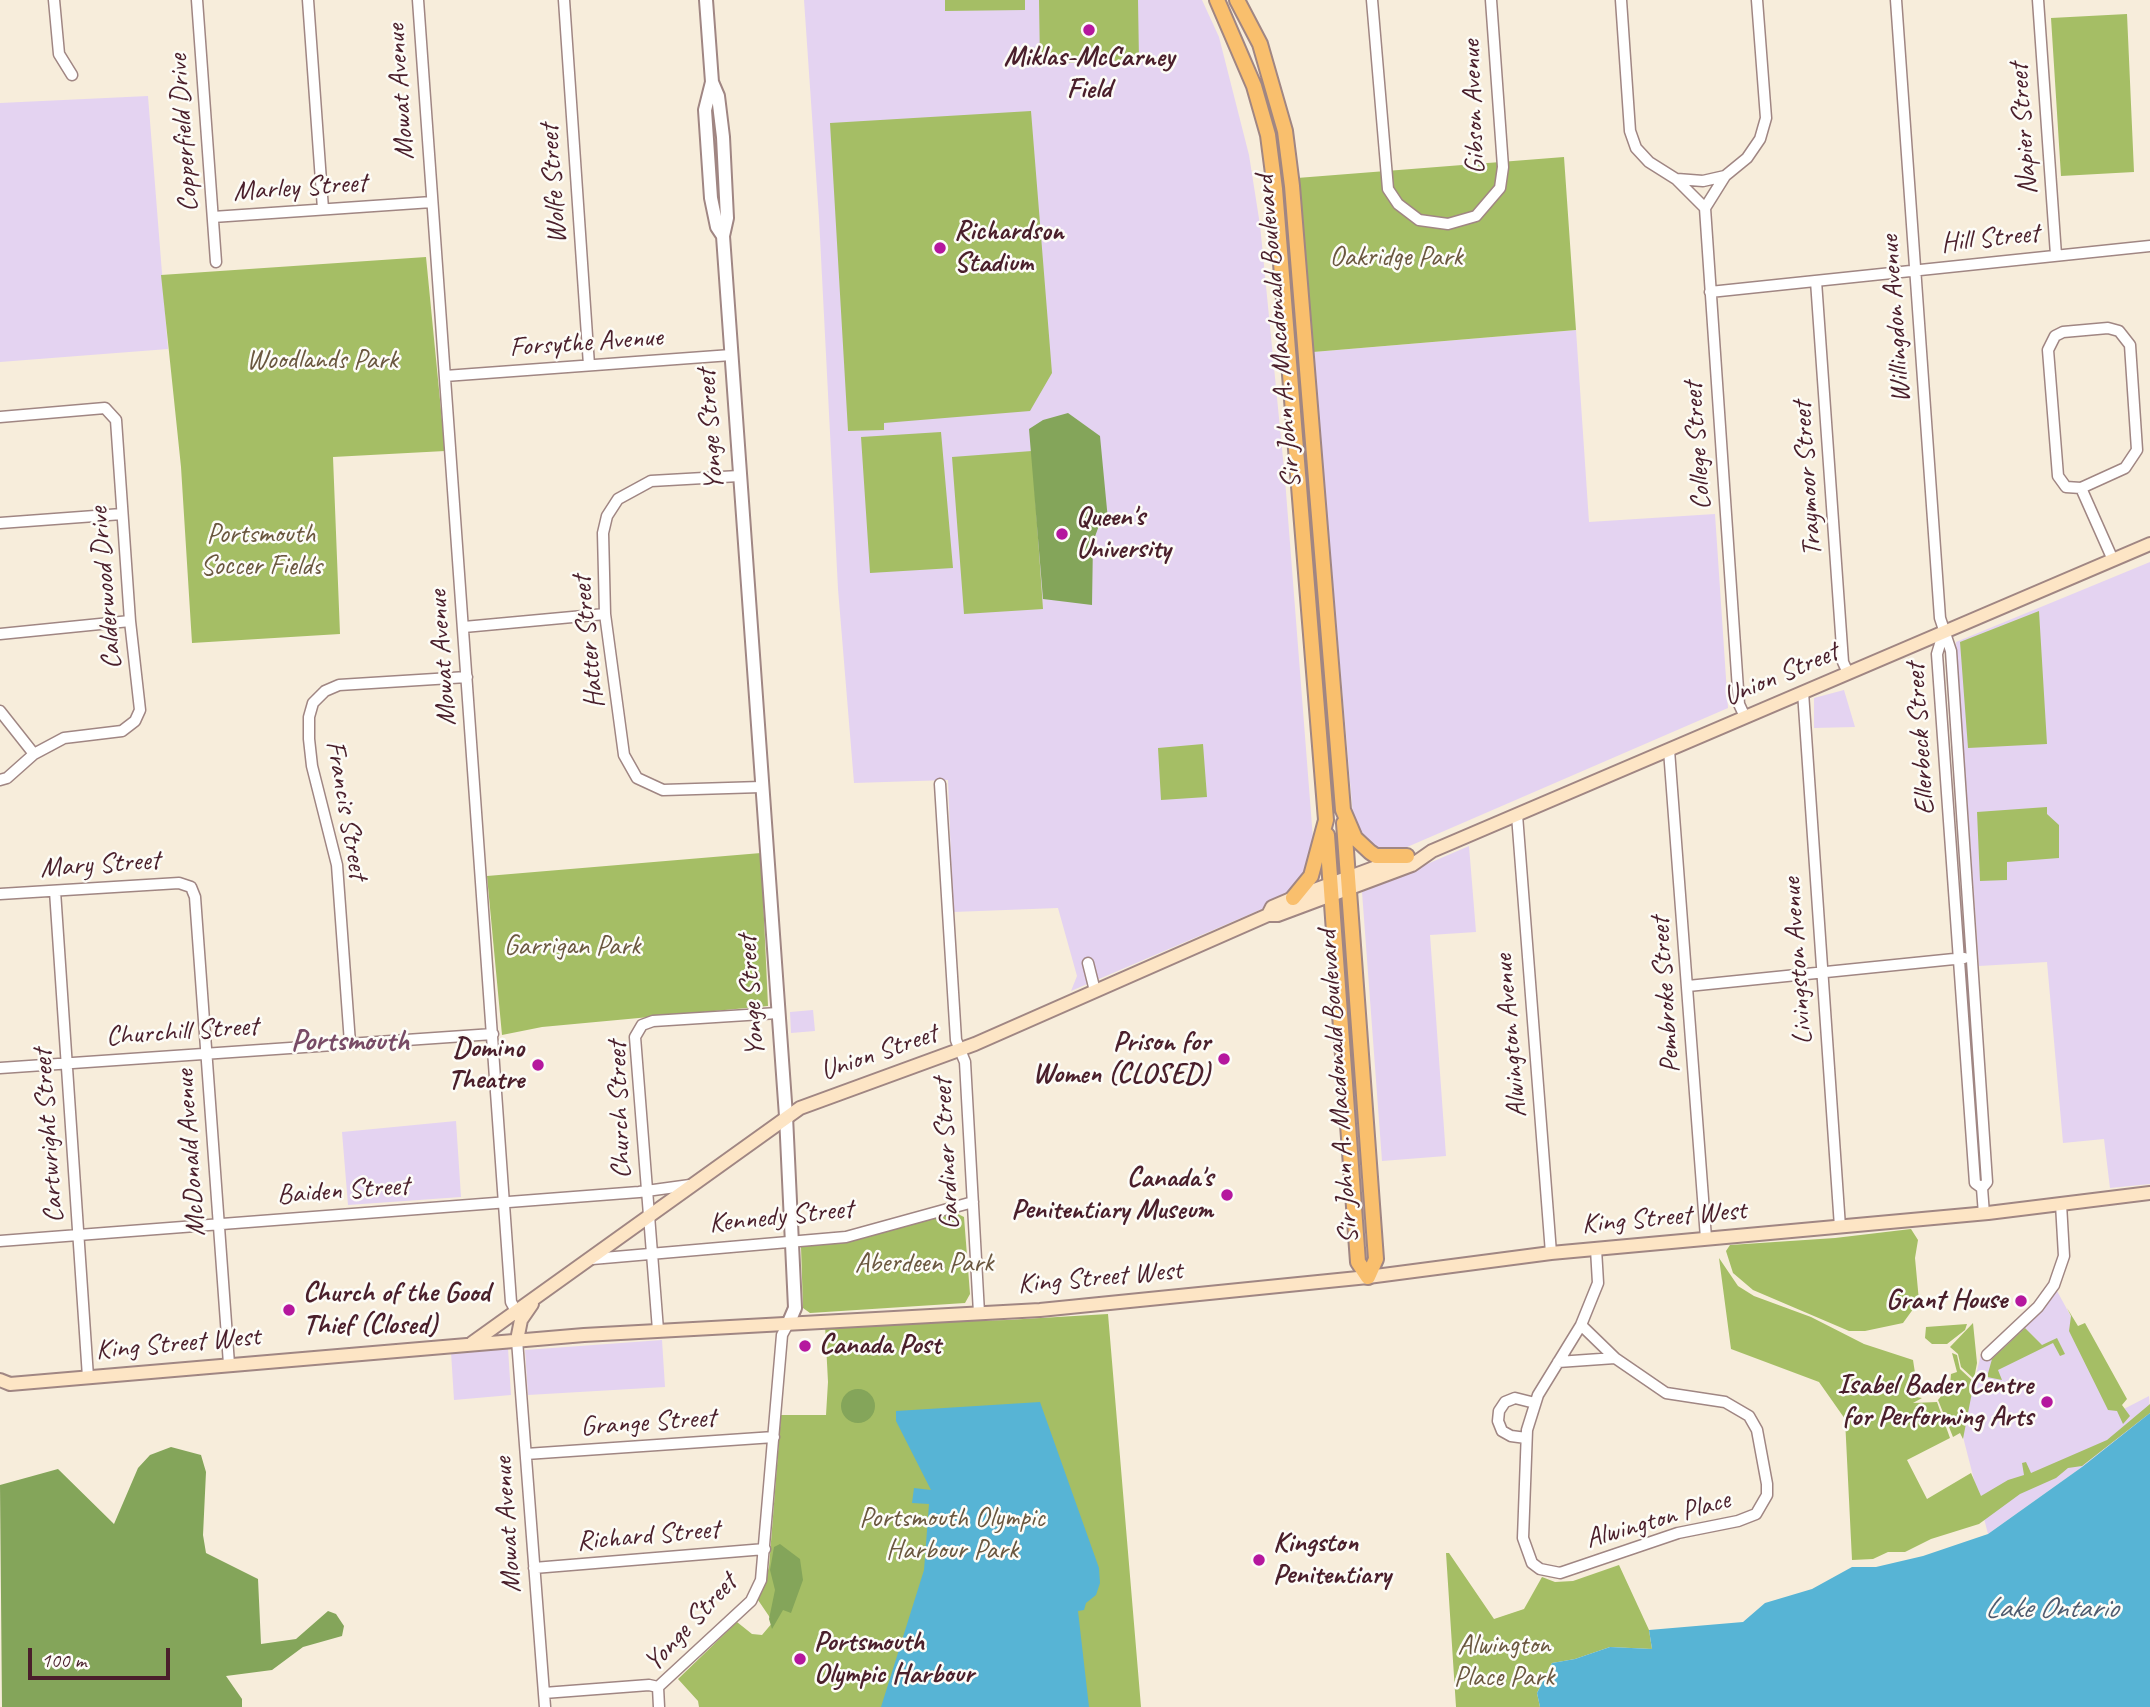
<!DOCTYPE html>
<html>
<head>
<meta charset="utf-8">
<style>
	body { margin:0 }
	#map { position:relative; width:2150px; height:1707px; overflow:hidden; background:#f7eddb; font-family:Caveat,sans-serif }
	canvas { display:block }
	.scale { position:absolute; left:28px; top:1648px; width:142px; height:32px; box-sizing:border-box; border:4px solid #4a1f2b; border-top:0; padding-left:9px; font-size:21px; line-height:24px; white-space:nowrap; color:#4a1f2b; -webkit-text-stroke:5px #fdfcf7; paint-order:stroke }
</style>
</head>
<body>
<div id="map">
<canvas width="2150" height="1707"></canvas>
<div class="scale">100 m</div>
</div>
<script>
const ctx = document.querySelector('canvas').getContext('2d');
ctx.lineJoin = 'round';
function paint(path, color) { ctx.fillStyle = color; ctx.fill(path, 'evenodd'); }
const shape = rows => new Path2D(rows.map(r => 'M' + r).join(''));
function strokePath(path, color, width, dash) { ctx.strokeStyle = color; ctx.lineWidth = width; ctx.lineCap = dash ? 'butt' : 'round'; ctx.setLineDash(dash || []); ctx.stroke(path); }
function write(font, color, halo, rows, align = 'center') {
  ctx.font = font + ' Caveat,sans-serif'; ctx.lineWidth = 5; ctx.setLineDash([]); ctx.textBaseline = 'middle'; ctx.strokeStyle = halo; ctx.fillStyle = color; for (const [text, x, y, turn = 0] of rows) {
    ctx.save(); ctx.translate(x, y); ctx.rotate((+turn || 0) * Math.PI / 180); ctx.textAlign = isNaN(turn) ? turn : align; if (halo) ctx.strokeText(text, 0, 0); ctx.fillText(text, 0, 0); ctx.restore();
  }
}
paint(shape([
	[804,0,1202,0,1219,37,1249,155,1260,225,1285,479,1313,839,1311,866,1303,884,1269,906,1071,991,1077,976,1058,908,953,912,948,780,854,783,838,589,819,218],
	[148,96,168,349,0,362,0,103],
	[1576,330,1589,522,1715,514,1728,708,1391,854,1365,844,1353,816,1313,352],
	[2150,562,2150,1184,2110,1188,2104,1139,2063,1143,2047,962,1979,966,1956,642],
	[1844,690,1855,727,1814,728,1814,698],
	[1469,846,1476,932,1430,935,1446,1156,1382,1161,1362,892],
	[813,1010,815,1031,791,1033,790,1012],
	[456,1121,461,1197,348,1205,342,1132],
	[2051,1280,2122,1410,2149,1396,2150,1413,2082,1467,1988,1534,1962,1433,1981,1354,2035,1304],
	[662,1340,665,1387,528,1395,525,1350],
	[508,1348,511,1395,454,1400,451,1352]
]), '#e4d3f1');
paint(shape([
	[945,0,1025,0,1025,10,945,11],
	[1039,0,1138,0,1139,60,1040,64],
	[2127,14,2134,172,2061,176,2051,18],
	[1031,111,1052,373,1030,411,884,423,884,430,848,431,830,123],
	[1564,157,1576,330,1313,352,1297,178],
	[426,257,445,451,333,457,340,634,192,643,181,467,161,275],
	[941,432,953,568,870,573,861,437],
	[1032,451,1043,609,964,614,952,457],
	[2039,611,2047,744,1968,748,1960,642],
	[1203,744,1207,797,1161,800,1158,748],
	[2047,807,2047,814,2059,825,2059,858,2007,862,2007,880,1980,881,1977,812],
	[761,853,768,1006,542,1027,502,1035,487,876],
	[956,1213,964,1217,970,1294,965,1303,810,1313,803,1308,801,1247,872,1235],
	[1911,1229,1918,1240,1915,1258,1919,1301,1903,1323,1865,1331,1849,1331,1753,1290,1733,1273,1726,1251,1730,1245,1835,1238],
	[1719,1258,1738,1286,1754,1296,1811,1317,1864,1344,1913,1360,1917,1386,1911,1391,1911,1396,1922,1398,1913,1403,1937,1402,1950,1438,1907,1460,1927,1499,1971,1473,1981,1496,2008,1480,2024,1475,2022,1463,2026,1462,2031,1473,2107,1440,2150,1404,2150,1413,2082,1466,2068,1468,2056,1478,2020,1494,1979,1524,1931,1539,1905,1552,1888,1552,1873,1559,1852,1560,1845,1419,1819,1382,1731,1349],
	[2067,1308,2078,1326,2085,1323,2127,1399,2122,1405,2130,1416,2123,1424,2117,1411,2108,1410,2069,1331,2071,1316],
	[1108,1314,1141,1707,699,1707,698,1701,678,1679,737,1622,752,1634,762,1635,773,1622,758,1600,769,1567,781,1415,826,1415,828,1382,825,1325,1007,1320],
	[1973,1323,1977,1363,1974,1379,1961,1367,1958,1354,1950,1347],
	[1967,1324,1965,1330,1947,1344,1932,1344,1925,1338,1926,1327],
	[2025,1328,2042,1345,2057,1338,2065,1354,2060,1356,2053,1343,1998,1370,2002,1380,1987,1377,1992,1359],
	[1952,1353,1957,1355,1960,1369,1974,1382,1963,1439,1960,1433,1953,1437,1938,1400,1950,1385,1951,1374,1957,1372],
	[1446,1553,1449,1553,1494,1619,1524,1609,1542,1577,1555,1582,1573,1581,1619,1565,1649,1630,1652,1649,1610,1647,1575,1659,1552,1663,1537,1693,1540,1707,1456,1707]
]), '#a5be65');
paint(shape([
	[1068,413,1100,436,1108,520,1101,520,1093,542,1092,605,1043,599,1029,429,1043,420],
	'841 1406a17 17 0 1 1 34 0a17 17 0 1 1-34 0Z',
	[171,1447,201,1455,206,1472,203,1535,206,1553,258,1579,261,1644,296,1639,328,1611,336,1614,344,1626,342,1636,303,1647,272,1670,226,1676,242,1699,242,1707,2,1707,0,1485,58,1469,114,1524,138,1468,150,1455],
	[780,1544,800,1559,803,1580,791,1613,783,1610,772,1629,769,1619,775,1590,770,1570,774,1547]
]), '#84a55a');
paint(shape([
	[1040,1402,1099,1568,1100,1583,1096,1595,1086,1603,1084,1610,1078,1611,1089,1707,881,1707,924,1570,929,1504,912,1503,914,1488,931,1490,896,1421,896,1411],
	[2150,1413,2150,1707,1540,1707,1537,1693,1552,1663,1575,1659,1610,1647,1652,1649,1649,1630,1743,1622,1765,1603,1812,1589,1852,1567,1876,1567,1923,1556,1988,1534,2082,1467]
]), '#57b4d5');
const minor = shape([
	[54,0,59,54,72,75],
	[197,0,216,262],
	[308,0,323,209],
	[418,0,511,1302,516,1311],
	[564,0,589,365],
	[1372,0,1388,189,1398,204,1419,220,1448,224,1476,216,1500,188,1503,167,1491,0],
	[1621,0,1630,131,1636,148,1649,162,1676,179,1705,208],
	[1896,0,1940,618,1951,651,1987,1182,1982,1188,1984,1214],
	[2038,0,2056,255],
	[1725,176,1705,208,1739,704,1745,717],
	[1677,179,1703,181,1725,176,1747,158,1760,139,1766,118,1757,0],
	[213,217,432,202],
	[1816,281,1843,662,1848,673],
	[1710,292,2150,246],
	[445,376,731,355],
	[0,417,105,408,116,420,130,621,140,710,135,721,122,731,64,738,34,754,7,778,0,780],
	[739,476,651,481,618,499,607,516,603,533,605,614,624,755,637,778,663,790,761,787],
	[2081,488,2125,468,2137,450,2130,345,2119,331,2108,328,2063,332,2055,336,2048,350,2058,476,2066,487,2081,488,2113,560],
	[0,523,122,514],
	[464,627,605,614],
	[0,634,130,621],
	[1943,634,1937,654,1975,1183,1982,1188],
	[1803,692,1840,1227],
	[0,711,34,754],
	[1669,750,1706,1238],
	[940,784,956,1040,965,1062,979,1313],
	[1517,815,1551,1253],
	[55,891,88,1377],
	[0,894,179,883,191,887,195,897,229,1364],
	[1088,963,1095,991],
	[1688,986,1964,958],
	[350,1043,337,865,312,766,309,739,309,717,313,703,325,691,339,685,467,677],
	[0,1068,493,1034],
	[0,1241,639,1192,690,1185],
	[592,1259,846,1237,973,1202],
	[1581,1325,1615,1358,1666,1393,1725,1402,1749,1416,1757,1430,1767,1484,1767,1495,1756,1514,1738,1521,1678,1533,1560,1573,1540,1569,1532,1563,1523,1538,1527,1430,1538,1395,1581,1325],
	[1581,1325,1598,1283,1596,1249],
	[658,1330,635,1037,642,1025,653,1021,778,1013],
	[517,1340,545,1707],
	[1987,1355,2038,1307,2054,1285,2064,1256,2061,1204],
	[1558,1362,1615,1358],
	[1526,1438,1511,1436,1502,1431,1498,1421,1499,1411,1505,1402,1515,1398,1535,1403],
	[526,1454,774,1437],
	[534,1568,765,1549],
	[658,1687,751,1601,761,1580,782,1335,789,1322],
	[658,1687,659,1707],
	[544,1693,649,1685,658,1687]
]);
const tertiary = shape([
	[706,0,712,82,718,96,723,137,727,218,723,236,786,1116,795,1308,789,1322],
	[712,82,705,110,711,198,717,227,723,236]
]);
const secondary = shape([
	[1268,915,1272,907,1293,898,1401,858],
	[517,1340,521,1320,532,1304],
	[472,1343,800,1108,975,1044,1268,915,1278,915,1412,865,1432,851,2150,544],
	[0,1380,10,1384,584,1335,1040,1310,1368,1277,1551,1253,1988,1213,2150,1193]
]);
const primary = shape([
	[1217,0,1254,86,1268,135,1275,189,1326,820,1311,876,1293,898],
	[1237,0,1260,44,1285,131,1292,186,1343,810,1355,838,1370,852,1376,856,1407,856],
	[1344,823,1376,1259,1368,1277],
	[1327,835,1358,1262,1368,1277]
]);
strokePath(minor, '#a08683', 13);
strokePath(tertiary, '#a08683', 16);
strokePath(secondary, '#a08683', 16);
strokePath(primary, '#a08683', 18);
strokePath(minor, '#fff', 10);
strokePath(tertiary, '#fff', 12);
strokePath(secondary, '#fde5c5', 12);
strokePath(primary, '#f9bf6d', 14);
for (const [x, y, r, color] of [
	[1089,30,7,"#b5179e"],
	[940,248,7,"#b5179e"],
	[1062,534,7,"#b5179e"],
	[1224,1059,7,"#b5179e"],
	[538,1065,7,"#b5179e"],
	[1227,1195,7,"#b5179e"],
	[2021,1301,7,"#b5179e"],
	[289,1310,7,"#b5179e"],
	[805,1346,7,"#b5179e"],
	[2047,1402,7,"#b5179e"],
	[1259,1560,7,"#b5179e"],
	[800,1659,7,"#b5179e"]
]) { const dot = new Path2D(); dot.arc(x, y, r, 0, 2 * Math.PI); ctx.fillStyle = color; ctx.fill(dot); strokePath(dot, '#fdfcf7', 2.5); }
write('bold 28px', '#4a1f2b', '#fdfcf7', [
	["Miklas-McCarney",1089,58,"center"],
	["Field",1089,90,"center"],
	["Richardson",954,232],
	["Stadium",954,264],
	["Queen's",1076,518],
	["University",1076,550],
	["Prison for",1210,1043,"right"],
	["Women (CLOSED)",1210,1075,"right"],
	["Domino",524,1049,"right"],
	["Theatre",524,1081,"right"],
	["Canada's",1213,1179,"right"],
	["Penitentiary Museum",1213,1211,"right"],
	["Church of the Good",303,1294],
	["Thief (Closed)",303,1326],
	["Grant House",2007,1301,"right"],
	["Canada Post",819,1346],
	["Isabel Bader Centre",2033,1386,"right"],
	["for Performing Arts",2033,1418,"right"],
	["Kingston",1273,1544],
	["Penitentiary",1273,1576],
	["Portsmouth",814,1643],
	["Olympic Harbour",814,1675]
], 'left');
write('28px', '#4a1f2b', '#fdfcf7', [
	["Mowat Avenue",401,92,-94],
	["Gibson Avenue",1474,107,-92],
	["Napier Street",2024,129,-94],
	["Copperfield Drive",184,133,-94],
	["Wolfe Street",554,184,-94],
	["Marley Street",300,188,-4],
	["Hill Street",1990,239,-6],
	["Willingdon Avenue",1896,319,-94],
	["Sir John A. Macdonald Boulevard",1279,332,-95],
	["Forsythe Avenue",586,343,-4],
	["Yonge Street",711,430,-94],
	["College Street",1698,446,-94],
	["Traymoor Street",1808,479,-94],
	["Calderwood Drive",106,588,-95],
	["Hatter Street",589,642,-96],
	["Mowat Avenue",443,658,-94],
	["Union Street",1781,675,-23],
	["Ellerbeck Street",1921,739,-94],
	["Francis Street",346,810,80],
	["Mary Street",100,865,-4],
	["Livingston Avenue",1798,961,-94],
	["Pembroke Street",1666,995,-94],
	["Yonge Street",752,996,-94],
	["Churchill Street",182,1032,-4],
	["Alwington Avenue",1511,1036,-95],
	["Union Street",879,1053,-19],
	["Sir John A. Macdonald Boulevard",1339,1087,-94],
	["Church Street",620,1110,-92],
	["Cartwright Street",49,1136,-94],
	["McDonald Avenue",191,1153,-94],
	["Gardiner Street",947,1154,-93],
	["Baiden Street",343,1191,-4],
	["Kennedy Street",781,1217,-6],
	["King Street West",1664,1218,-5],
	["King Street West",1100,1278,-5],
	["King Street West",178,1344,-5],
	["Grange Street",648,1423,-4],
	["Alwington Place",1658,1520,-16],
	["Mowat Avenue",508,1525,-94],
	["Richard Street",648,1536,-5],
	["Yonge Street",691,1623,-47]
]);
write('28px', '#6a573f', '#fdfcf7', [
	["Oakridge Park",1396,258],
	["Woodlands Park",322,361],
	["Portsmouth",261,535],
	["Soccer Fields",261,567],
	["Garrigan Park",572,947],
	["Aberdeen Park",924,1264],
	["Portsmouth Olympic",952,1519],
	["Harbour Park",952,1551],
	["Alwington",1504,1646],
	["Place Park",1504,1678]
]);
write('bold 30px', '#784b66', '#fdfcf7', [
	["Portsmouth",350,1042]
]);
write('italic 30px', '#4f5b6f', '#fdfcf7', [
	["Lake Ontario",2051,1609]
]);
</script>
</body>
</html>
